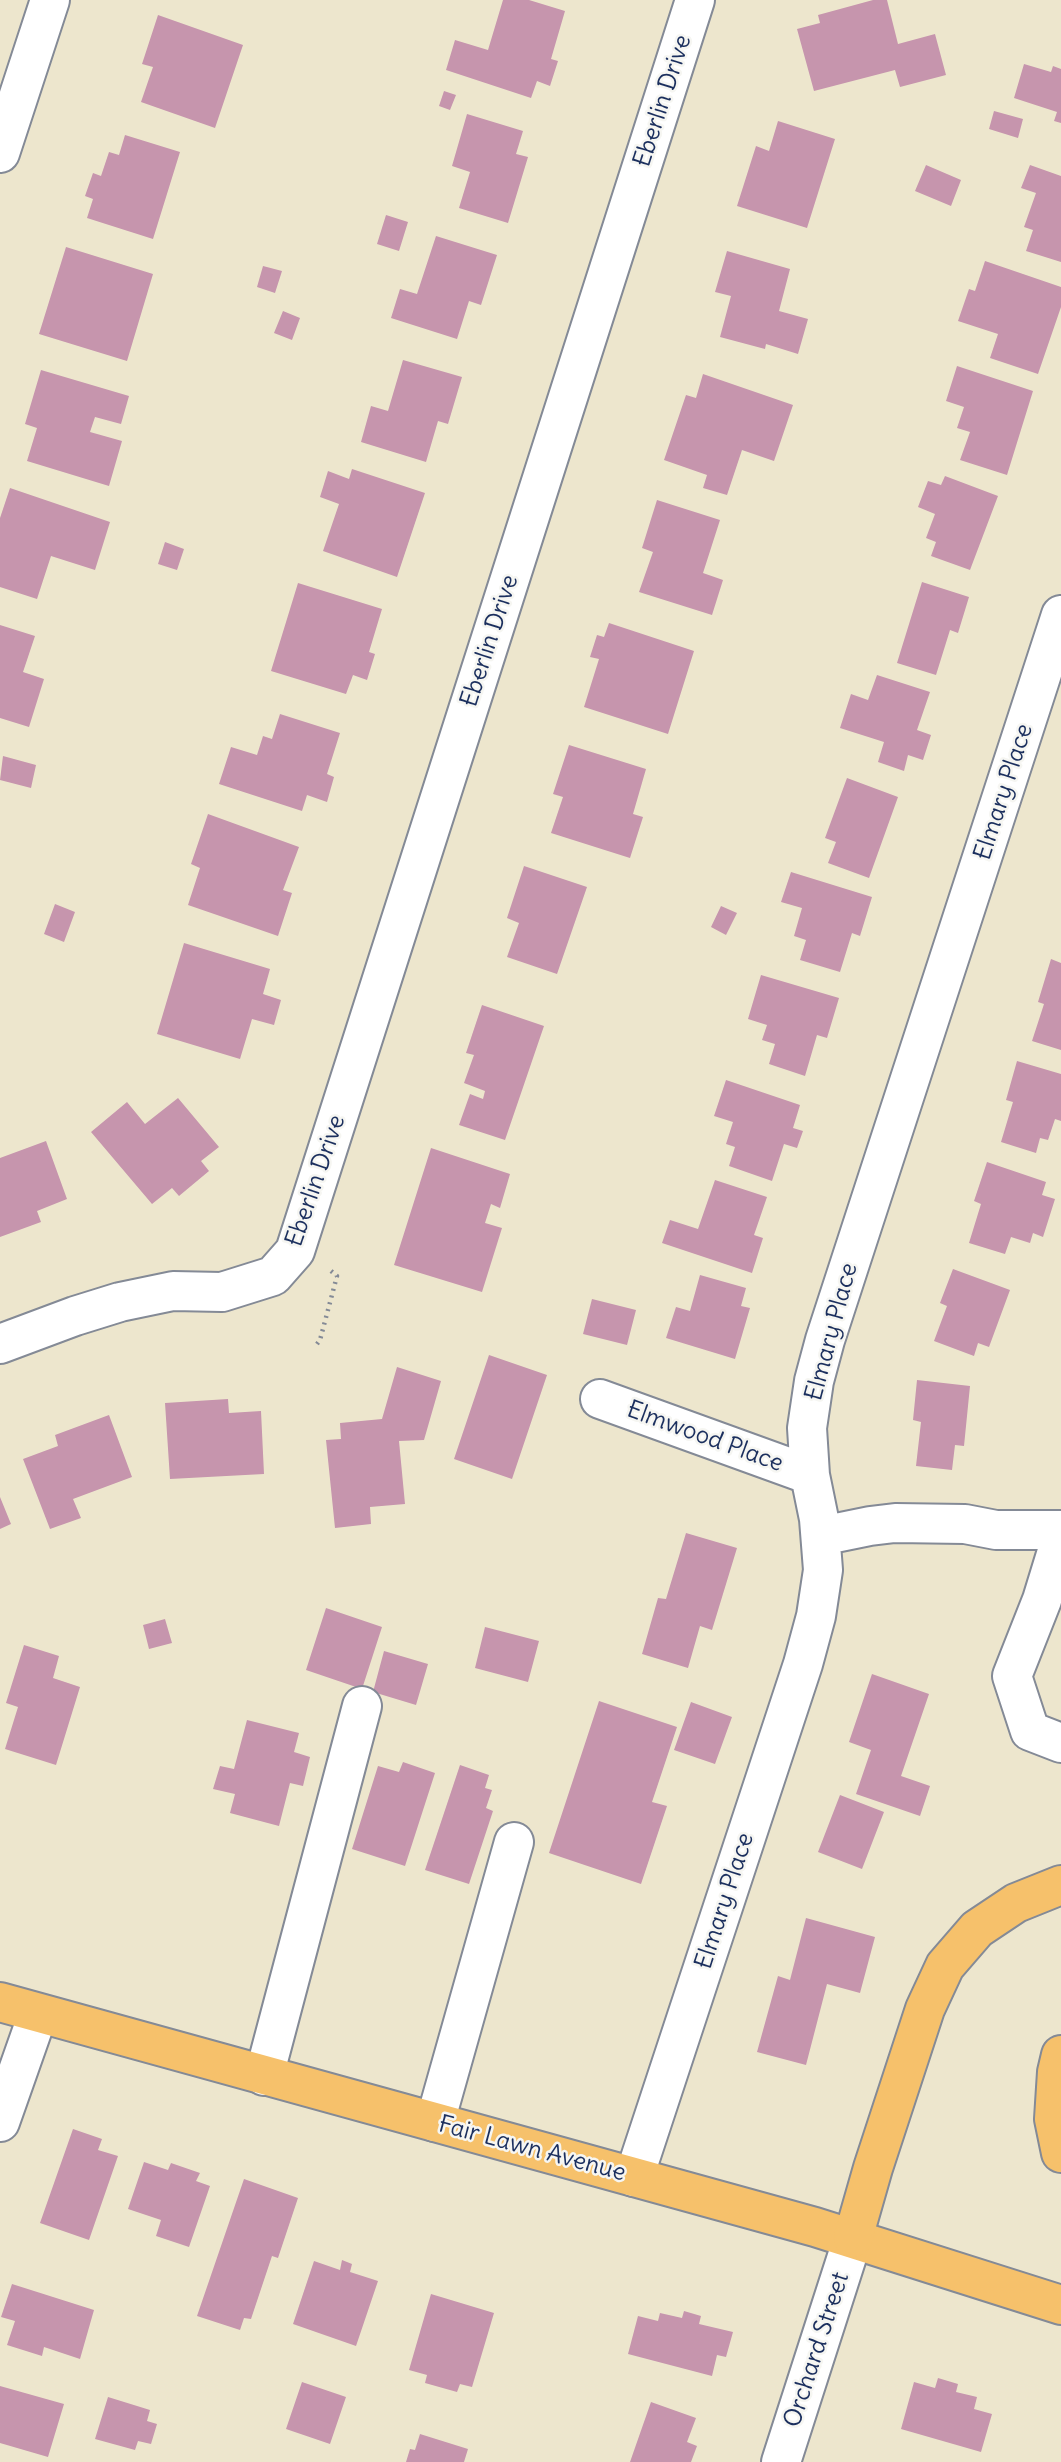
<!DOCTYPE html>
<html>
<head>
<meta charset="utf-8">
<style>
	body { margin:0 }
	canvas { display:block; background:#ede6cd }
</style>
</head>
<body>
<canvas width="1061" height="2462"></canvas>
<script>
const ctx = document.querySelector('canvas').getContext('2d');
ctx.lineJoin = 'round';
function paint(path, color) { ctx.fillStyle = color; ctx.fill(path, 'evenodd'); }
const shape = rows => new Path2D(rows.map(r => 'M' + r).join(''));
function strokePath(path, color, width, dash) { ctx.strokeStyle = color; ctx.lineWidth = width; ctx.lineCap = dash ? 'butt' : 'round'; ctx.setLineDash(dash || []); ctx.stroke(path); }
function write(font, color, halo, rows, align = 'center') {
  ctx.font = font + ' Delius,sans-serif'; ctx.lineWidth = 5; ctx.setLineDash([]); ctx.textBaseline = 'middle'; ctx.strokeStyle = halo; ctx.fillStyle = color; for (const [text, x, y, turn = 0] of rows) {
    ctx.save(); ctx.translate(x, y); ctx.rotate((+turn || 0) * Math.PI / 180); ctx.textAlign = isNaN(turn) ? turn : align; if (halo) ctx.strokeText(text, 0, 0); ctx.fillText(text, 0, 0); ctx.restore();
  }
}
paint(shape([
	[503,0,529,0,565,11,551,59,558,61,550,86,537,81,531,98,446,70,455,40,488,50],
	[873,0,887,0,898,44,935,34,946,75,900,87,895,70,814,91,797,29,820,23,818,15],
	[158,15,243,45,215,128,141,102,153,67,142,64],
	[1024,64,1051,72,1053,66,1061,69,1061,123,1054,121,1057,112,1014,98],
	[444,91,456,95,450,110,439,106],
	[994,111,1023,119,1018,138,989,129],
	[467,114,523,131,516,154,528,157,508,223,459,208,470,172,452,166],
	[778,121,835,139,807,228,737,206,756,146,769,151],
	[125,135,180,152,153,239,87,218,93,199,85,196,93,173,101,176,109,152,119,155],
	[926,165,961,180,951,206,915,191],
	[1030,165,1061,176,1061,262,1026,251,1033,230,1024,227,1036,193,1021,188],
	[386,215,408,222,399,251,377,244],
	[436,236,497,255,481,305,469,301,457,339,391,318,400,289,417,294],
	[66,247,153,274,127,361,39,334],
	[727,251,790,269,779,311,808,319,798,354,766,344,765,349,720,337,731,296,715,292],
	[985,261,1061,287,1061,307,1038,374,990,358,998,334,958,321,969,289,975,291],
	[263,266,282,271,275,293,257,287],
	[283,311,300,318,292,340,274,333],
	[403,360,462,377,448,424,438,421,426,462,361,442,371,406,388,411],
	[957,366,1033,391,1007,475,960,460,970,432,957,428,964,407,946,401],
	[41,370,129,396,121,424,95,417,90,432,122,441,109,486,27,461,37,428,25,424],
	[703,374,793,405,774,461,742,450,727,495,703,488,707,475,664,460,686,395,696,398],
	[352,469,425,493,397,577,323,551,339,504,320,497,328,471,349,479],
	[945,476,998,496,970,570,931,556,936,542,926,538,935,514,918,507,928,481,941,485],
	[10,488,110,522,95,570,51,556,37,599,0,587,0,518],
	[657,500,720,520,703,573,723,580,712,615,639,592,653,552,642,548],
	[165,542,184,549,177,570,158,564],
	[922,582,969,597,958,633,950,630,936,675,897,663],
	[298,583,382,609,369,652,375,654,367,680,353,675,346,694,271,671],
	[609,623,694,651,668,734,584,707,599,659,590,657,597,635,604,637],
	[0,625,35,636,23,672,44,679,29,727,0,718],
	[877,675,930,692,917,730,931,735,923,760,908,755,904,771,878,762,884,742,840,728,851,694,868,700],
	[280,714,340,733,327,774,334,777,327,802,307,795,302,811,219,784,231,747,257,755,263,736,272,739],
	[569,745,646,769,633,814,643,817,630,858,551,833,563,797,553,794],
	[3,756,36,765,31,788,0,780],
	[847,778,898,797,869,878,828,863,836,842,825,838],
	[208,814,299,847,283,890,292,893,278,936,188,905,200,868,191,864],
	[524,866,587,887,557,974,507,957,519,923,507,918],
	[791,872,872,897,860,936,852,933,840,972,800,960,806,940,794,936,802,908,781,902],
	[55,904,75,912,64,942,44,934],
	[721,906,737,913,726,935,711,927],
	[184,943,270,969,263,994,281,1000,274,1025,252,1019,240,1059,157,1034],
	[1051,959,1061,963,1061,1050,1032,1041,1044,1004,1038,1002],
	[761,975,839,998,827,1038,817,1035,805,1076,769,1064,775,1044,762,1040,767,1025,748,1019],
	[482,1005,544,1026,505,1140,459,1125,470,1094,483,1099,485,1091,464,1083,474,1055,466,1053],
	[1017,1061,1061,1074,1061,1121,1055,1119,1048,1140,1040,1138,1036,1153,1001,1142,1013,1102,1006,1100],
	[726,1080,800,1105,793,1128,803,1131,797,1148,784,1144,772,1181,729,1166,735,1147,726,1144,733,1122,714,1116],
	[178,1098,219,1147,201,1161,209,1171,179,1196,172,1188,152,1204,91,1132,127,1102,145,1124],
	[46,1141,67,1199,37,1211,41,1222,0,1237,0,1158],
	[431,1148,510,1174,500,1208,491,1204,485,1223,502,1228,482,1292,394,1265],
	[987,1162,1046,1182,1042,1195,1055,1199,1043,1237,1033,1233,1030,1243,1011,1237,1005,1254,969,1243,981,1204,974,1201],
	[715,1180,767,1197,754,1235,763,1238,752,1273,662,1243,670,1220,698,1229],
	[953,1269,1010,1290,989,1347,978,1343,974,1356,934,1341,947,1306,940,1303],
	[700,1275,746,1288,741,1306,750,1308,735,1359,666,1338,676,1307,690,1311],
	[592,1299,636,1310,627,1345,583,1334],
	[489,1355,547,1375,512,1479,454,1459],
	[397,1367,441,1381,424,1440,399,1441,405,1504,370,1507,371,1524,335,1528,326,1440,341,1439,340,1423,382,1419],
	[917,1380,970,1386,964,1446,955,1445,952,1470,916,1466,921,1422,913,1420],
	[228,1399,229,1413,261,1411,264,1474,170,1479,165,1403],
	[109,1415,132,1477,73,1499,81,1518,50,1529,23,1459,58,1446,55,1435],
	[0,1497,11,1524,0,1529],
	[686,1533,737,1548,712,1630,700,1626,688,1668,642,1654,658,1598,666,1599],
	[326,1608,382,1627,362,1689,306,1670],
	[165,1619,172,1643,149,1649,143,1625],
	[485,1627,539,1641,528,1682,475,1668],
	[24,1645,59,1656,53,1678,80,1687,56,1765,5,1749,18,1707,6,1703],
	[384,1651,428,1664,416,1705,373,1692],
	[872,1674,929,1694,901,1776,930,1786,920,1816,856,1794,871,1750,849,1742],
	[599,1701,677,1727,652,1802,667,1806,641,1884,549,1853],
	[691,1702,732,1717,715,1764,674,1750],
	[247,1720,299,1733,294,1752,310,1757,303,1786,290,1783,279,1826,230,1813,235,1794,213,1789,220,1766,234,1769],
	[403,1762,435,1773,405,1866,352,1849,378,1766,399,1772],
	[460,1765,489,1775,485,1788,492,1790,486,1808,493,1811,469,1884,425,1870],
	[840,1795,884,1812,862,1869,818,1852],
	[806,1918,875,1937,860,1993,827,1984,806,2065,757,2052,778,1976,790,1980],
	[73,2129,102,2139,98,2150,118,2156,89,2240,40,2223],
	[144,2162,168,2170,171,2163,200,2173,196,2181,210,2186,189,2247,156,2236,161,2220,128,2209],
	[244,2179,298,2198,278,2258,272,2256,251,2319,244,2318,240,2330,197,2316],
	[342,2260,352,2264,350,2272,378,2281,356,2346,293,2324,314,2261,340,2270],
	[12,2284,94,2310,80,2359,44,2347,42,2356,7,2345,15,2321,1,2317],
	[431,2294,494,2313,472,2387,460,2384,457,2392,425,2383,427,2375,409,2370],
	[684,2311,701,2316,699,2324,733,2332,726,2357,717,2355,712,2376,628,2354,638,2316,658,2321,660,2313,682,2318],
	[938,2378,958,2384,956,2392,977,2397,974,2409,992,2414,981,2452,901,2429,914,2382,935,2388],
	[302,2382,346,2397,330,2444,286,2429],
	[0,2386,64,2404,48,2457,0,2443],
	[108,2397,150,2410,147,2421,157,2424,151,2444,138,2441,135,2450,95,2439],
	[651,2402,696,2418,687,2442,697,2446,691,2462,630,2462],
	[420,2434,468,2449,464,2462,406,2462,410,2449,415,2450]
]), '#c695ad');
const minor = shape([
	[0,153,50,0],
	[0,1344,75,1316,120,1302,173,1291,222,1292,273,1276,295,1251,695,0],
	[600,1399,810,1475],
	[821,1536,870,1526,895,1523,965,1524,996,1530,1061,1530],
	[1061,1538,1042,1600,1012,1676,1030,1731,1061,1743],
	[264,2076,362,1706],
	[0,2122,38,2014],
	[435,2122,514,1842],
	[634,2177,803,1664,816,1616,823,1570,819,1519,810,1475,807,1428,814,1381,825,1340,1061,615],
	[781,2462,853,2238]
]);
const major = shape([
	[0,2002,815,2227,1061,2305]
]);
const highway = shape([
	[1061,2055,1057,2072,1054,2119,1061,2153],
	[853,2238,873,2168,925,2009,945,1966,977,1929,1016,1903,1061,1885]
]);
strokePath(minor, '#848a96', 42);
strokePath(major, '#848a96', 42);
strokePath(highway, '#848a96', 42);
strokePath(shape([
	[317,1344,320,1340,337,1276,331,1271]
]), '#848a96', 4.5, [2, 5]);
strokePath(minor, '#fff', 38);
strokePath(major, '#f6c16b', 38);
strokePath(highway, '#f6c16b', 38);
write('24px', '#1b2f5e', '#f6f6f2', [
	["Eberlin Drive",663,101,-72],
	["Eberlin Drive",490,641,-72],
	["Elmary Place",1004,792,-72],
	["Eberlin Drive",316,1181,-71],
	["Elmary Place",832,1332,-75],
	["Elmwood Place",705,1437,20],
	["Elmary Place",725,1901,-72],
	["Fair Lawn Avenue",532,2149,15],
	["Orchard Street",817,2350,-72]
]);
</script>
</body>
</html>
